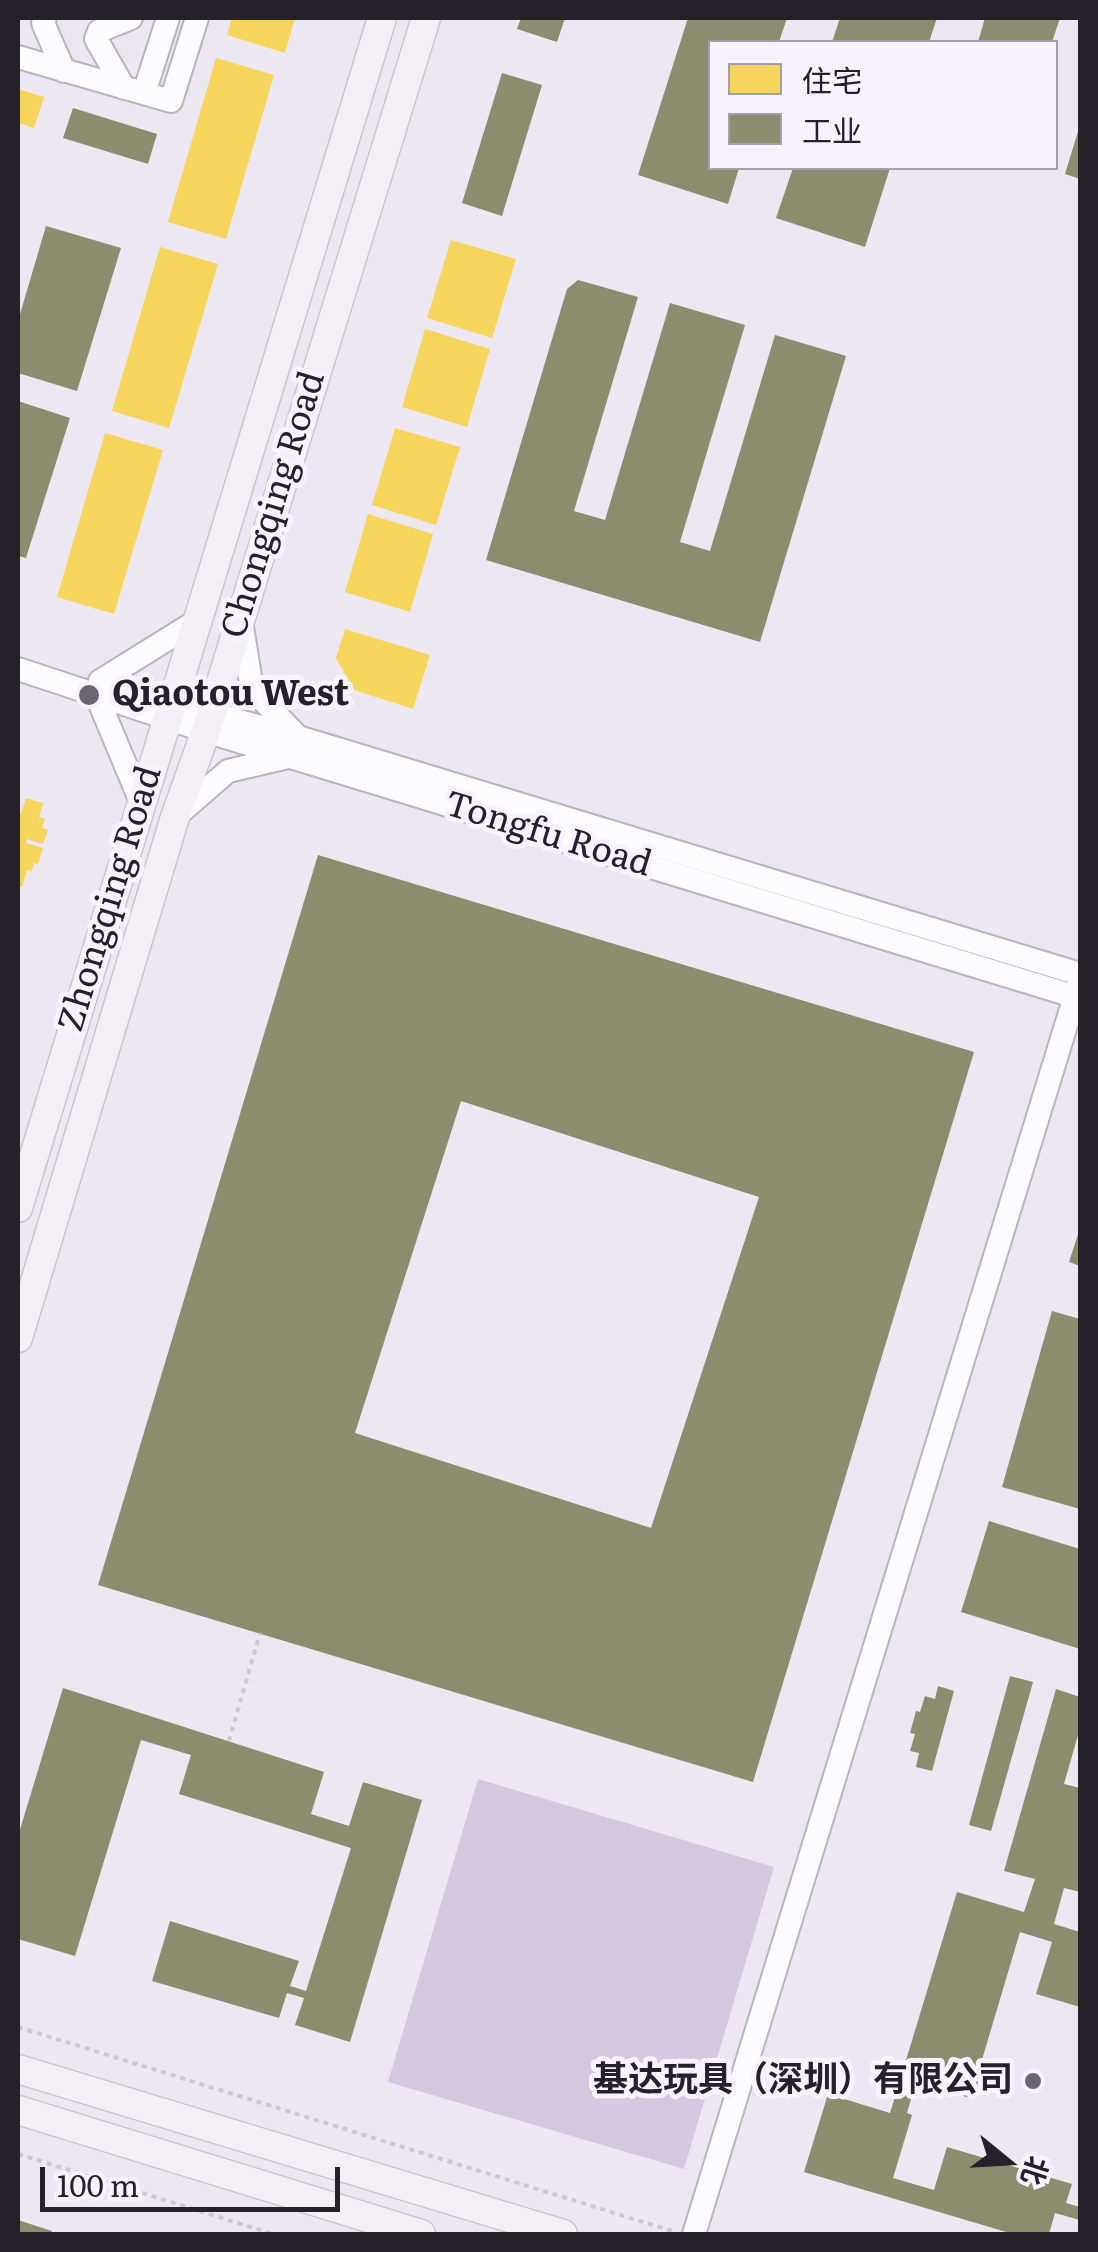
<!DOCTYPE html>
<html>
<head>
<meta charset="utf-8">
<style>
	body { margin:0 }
	#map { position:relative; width:1098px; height:2252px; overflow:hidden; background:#ede7f2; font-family:Literata,"Noto Sans SC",serif }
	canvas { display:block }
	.frame { position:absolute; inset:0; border:20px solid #242128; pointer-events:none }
	.legend { position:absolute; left:708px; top:40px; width:350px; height:130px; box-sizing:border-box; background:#f8f2fe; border:2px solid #a39ea8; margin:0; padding:12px 18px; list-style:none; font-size:30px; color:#242128 }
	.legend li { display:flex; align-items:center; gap:20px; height:50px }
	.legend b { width:50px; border:2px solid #a39ea8 }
	.north { position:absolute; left:958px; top:2112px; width:100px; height:100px; -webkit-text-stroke:8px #f8f2fe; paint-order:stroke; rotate:108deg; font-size:28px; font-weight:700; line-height:40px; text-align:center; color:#242128 }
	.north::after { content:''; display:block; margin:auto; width:35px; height:45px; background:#242128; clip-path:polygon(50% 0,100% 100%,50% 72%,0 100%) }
	.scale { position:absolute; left:40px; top:2167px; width:300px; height:45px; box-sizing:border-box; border:5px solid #242128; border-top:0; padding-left:12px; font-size:30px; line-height:35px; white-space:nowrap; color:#242128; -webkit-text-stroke:8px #f8f2fe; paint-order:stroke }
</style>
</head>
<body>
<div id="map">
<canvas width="1098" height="2252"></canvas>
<div class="frame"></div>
<ul class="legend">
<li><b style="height:28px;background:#f6d55c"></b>住宅</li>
<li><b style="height:28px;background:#8c8c6e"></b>工业</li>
</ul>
<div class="north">北</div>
<div class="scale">100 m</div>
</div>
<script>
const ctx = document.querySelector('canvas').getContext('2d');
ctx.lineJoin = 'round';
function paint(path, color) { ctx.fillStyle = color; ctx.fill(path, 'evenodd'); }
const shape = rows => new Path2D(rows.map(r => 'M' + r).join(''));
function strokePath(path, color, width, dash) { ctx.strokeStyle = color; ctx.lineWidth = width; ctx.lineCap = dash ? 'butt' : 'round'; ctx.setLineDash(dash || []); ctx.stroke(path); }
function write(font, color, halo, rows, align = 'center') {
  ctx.font = font + ' Literata,"Noto Sans SC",serif'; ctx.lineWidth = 10; ctx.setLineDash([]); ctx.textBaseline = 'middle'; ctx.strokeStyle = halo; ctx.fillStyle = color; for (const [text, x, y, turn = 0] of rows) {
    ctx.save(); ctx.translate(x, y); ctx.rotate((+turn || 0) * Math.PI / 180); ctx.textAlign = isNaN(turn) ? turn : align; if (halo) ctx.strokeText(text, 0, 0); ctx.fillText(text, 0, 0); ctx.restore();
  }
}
paint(shape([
	[478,1779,774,1867,684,2169,388,2082]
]), '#d4c7e0');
paint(shape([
	[232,18,295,18,285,53,227,35],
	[216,58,274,75,226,239,168,222],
	[18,89,44,97,34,128,18,123],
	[451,240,516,259,492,338,427,318],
	[160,247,218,264,169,428,112,411],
	[425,329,490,349,467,427,402,407],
	[395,428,460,447,436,525,372,505],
	[105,433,163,450,114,614,57,597],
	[368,514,433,534,410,612,345,592],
	[345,629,430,655,413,709,354,690,336,658],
	[26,798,43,803,39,817,45,819,42,828,48,830,43,844,27,839,26,843,43,848,38,864,34,863,31,872,27,870,22,887,18,886,18,813,21,814]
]), '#f6d55c');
paint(shape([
	[521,18,565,18,557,42,517,29],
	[688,18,787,18,779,42,710,42,710,168,739,168,728,204,638,175],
	[840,18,937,18,929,42,832,42],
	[985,18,1060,18,1052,42,978,42],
	[502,73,542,85,502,216,462,203],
	[73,108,157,134,148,164,63,138],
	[1080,125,1080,179,1065,174],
	[793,168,890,168,865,247,776,218],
	[46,226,121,248,77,391,18,373,18,321],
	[578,280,638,297,574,511,605,520,670,303,745,325,680,542,710,551,775,335,846,356,760,642,486,560,567,289],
	[18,401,70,418,26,558,18,556],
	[318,855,974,1052,753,1782,98,1585],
	[461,1101,759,1197,651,1528,355,1433],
	[1080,1228,1080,1266,1069,1262],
	[1052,1311,1080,1319,1080,1509,1002,1487],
	[989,1521,1080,1549,1080,1649,961,1612],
	[1010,1676,1033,1682,991,1831,969,1825],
	[938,1686,954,1691,932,1771,916,1767,919,1753,910,1751,915,1734,910,1733,916,1711,920,1712,925,1696,935,1699],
	[63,1688,324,1772,311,1814,349,1826,363,1782,422,1800,350,2042,295,2025,304,1998,287,1993,279,2018,152,1981,170,1921,299,1961,290,1986,306,1991,351,1848,179,1794,191,1755,141,1740,75,1956,18,1939,18,1836],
	[1056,1689,1080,1697,1080,1728,1064,1784,1080,1788,1080,1892,1064,1888,1054,1924,1080,1932,1080,2007,1036,1994,1052,1942,1020,1932,976,2080,989,2084,985,2096,972,2092,970,2098,916,2082,907,2113,912,2115,893,2178,934,2190,947,2147,1072,2184,1066,2203,1080,2207,1080,2220,1055,2213,1049,2234,1013,2234,804,2172,828,2094,890,2113,957,1892,1024,1912,1035,1879,1004,1871],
	[18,2220,52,2231,51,2234,18,2234]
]), '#8c8c6e');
const minor = shape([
	[45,18,43,23,64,71],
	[18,57,171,101,197,18],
	[124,88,96,39,99,31,131,18],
	[144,93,168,18],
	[241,620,252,689,298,737],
	[18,669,212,733,1080,998],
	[100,681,195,622],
	[95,692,141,802],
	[159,699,298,737,1080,974],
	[175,817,228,771,288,757],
	[694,2234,1080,980]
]);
const major = shape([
	[18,1208,382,18],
	[18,1338,175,817,206,731,426,18],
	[18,2069,563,2234],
	[18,2110,421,2234]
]);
strokePath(minor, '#b9b4bd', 26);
strokePath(major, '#c9c6cb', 31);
strokePath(shape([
	[229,1741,260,1633],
	[18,2027,672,2231],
	[18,2154,273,2234]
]), '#cbc9cc', 4, [5, 5]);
strokePath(minor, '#fcfbfd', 22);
strokePath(major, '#f2eff5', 28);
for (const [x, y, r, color] of [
	[89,695,12,"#6a666f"],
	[1033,2081,10,"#6a666f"]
]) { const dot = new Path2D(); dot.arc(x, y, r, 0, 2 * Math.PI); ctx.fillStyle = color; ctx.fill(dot); strokePath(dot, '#f8f2fe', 4); }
write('35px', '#242128', '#f8f2fe', [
	["Chongqing Road",274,505,-73],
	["Tongfu Road",548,835,17],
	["Zhongqing Road",111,899,-73]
]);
write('bold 35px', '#242128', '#f8f2fe', [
	["Qiaotou West",112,695],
	["基达玩具（深圳）有限公司",1013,2081,"right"]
], 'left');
</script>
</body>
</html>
